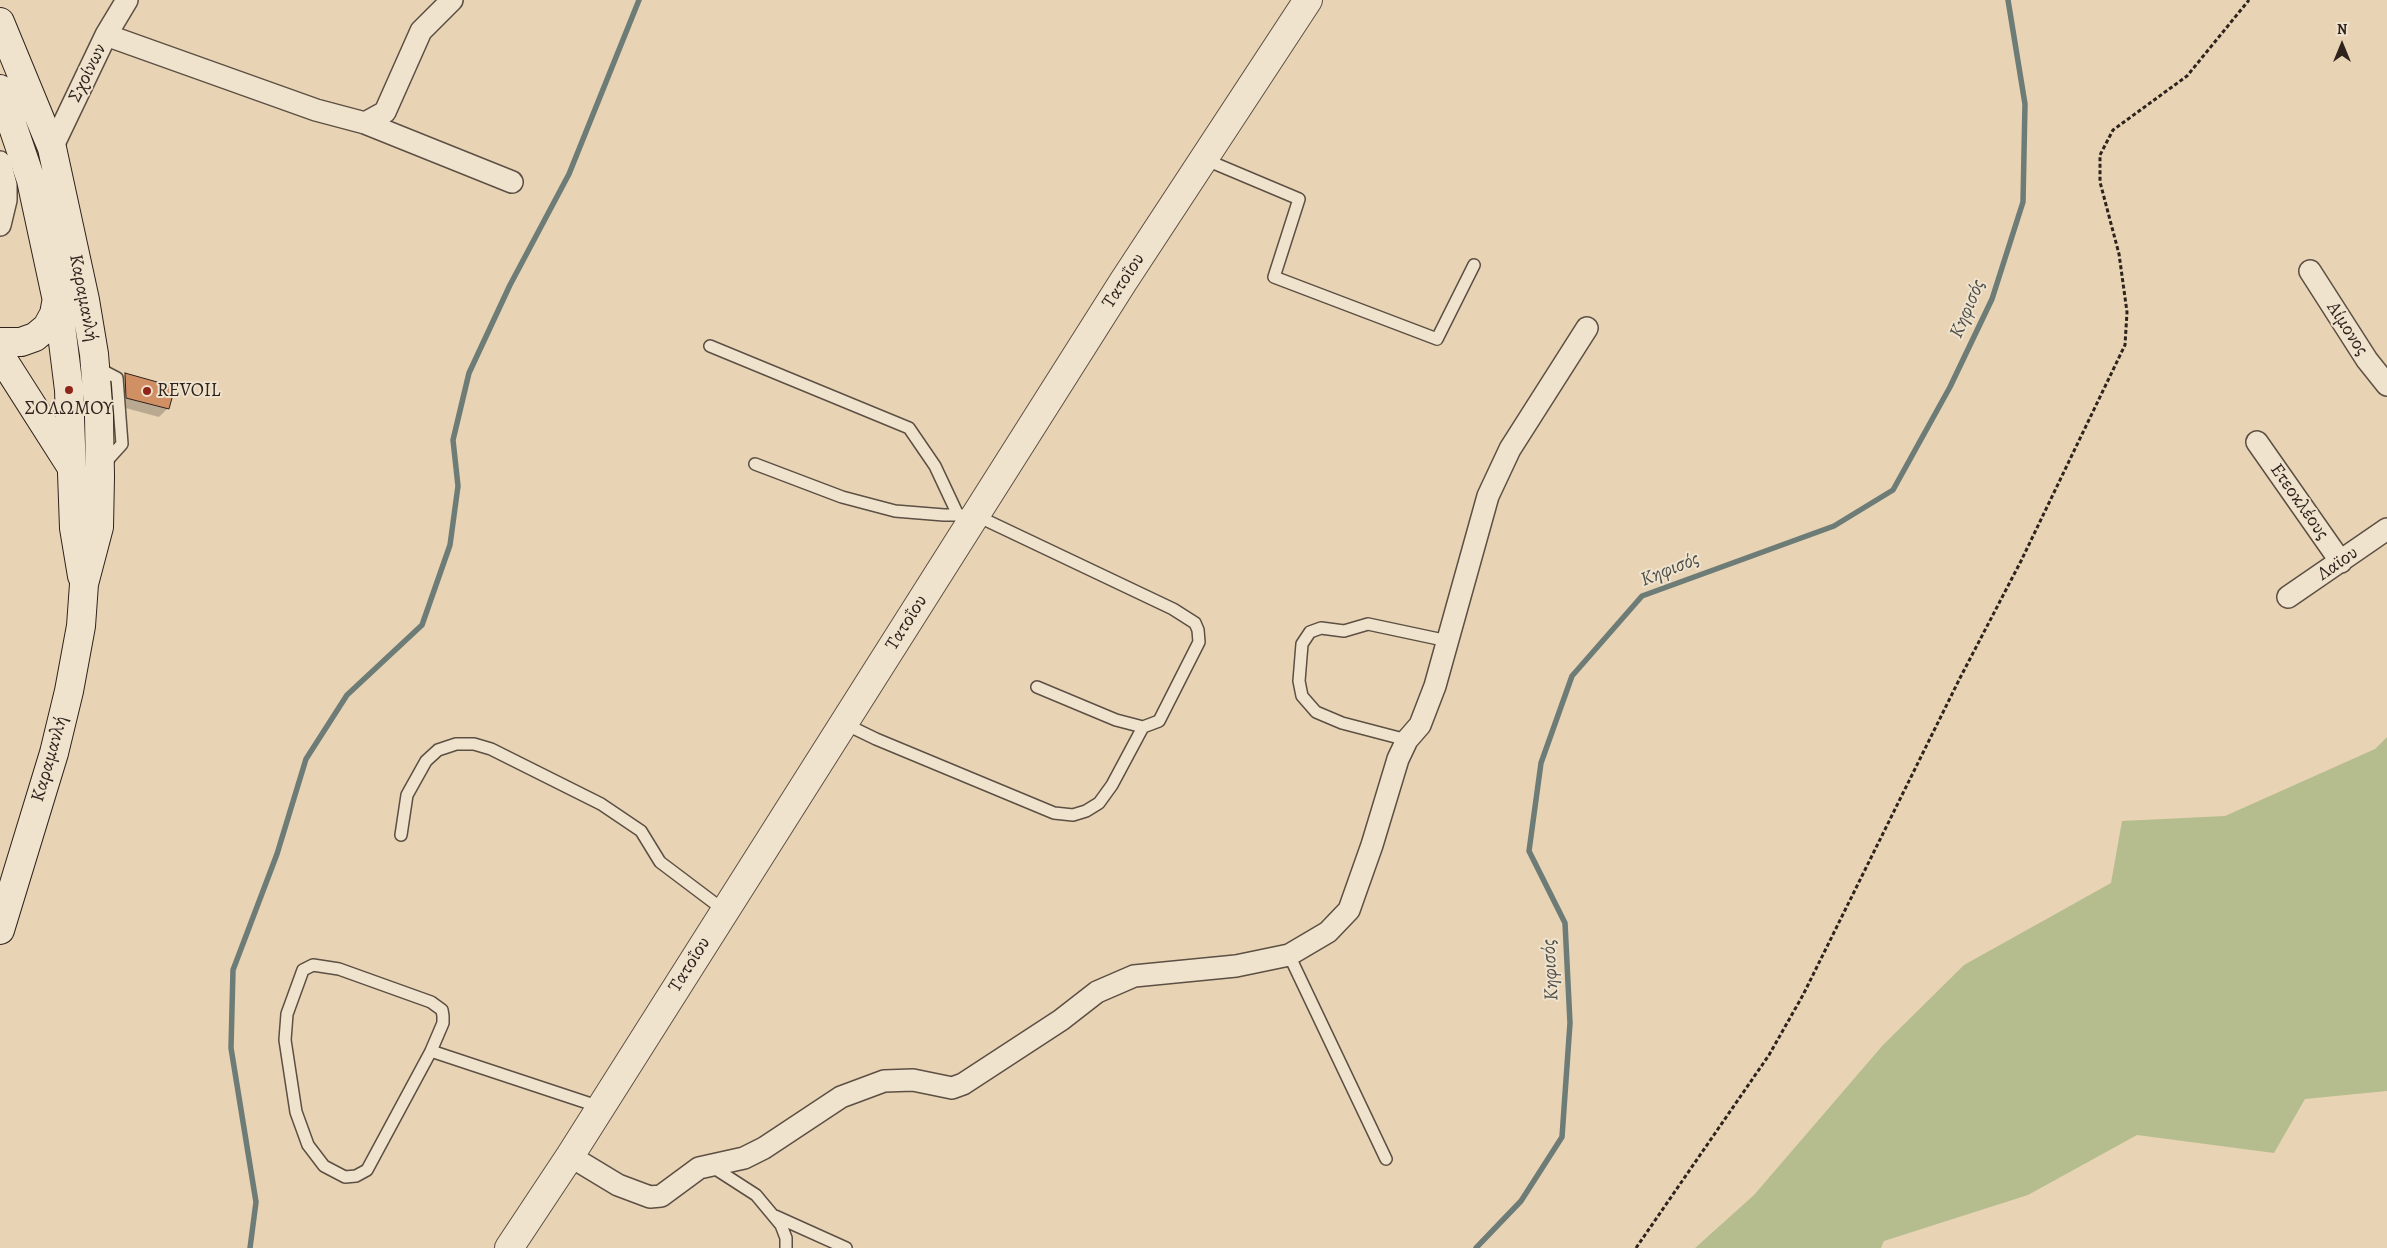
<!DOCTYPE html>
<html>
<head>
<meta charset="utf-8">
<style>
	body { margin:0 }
	#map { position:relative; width:2387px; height:1248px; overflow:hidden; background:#e8d4b4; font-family:Alegreya,serif }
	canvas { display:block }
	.north { position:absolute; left:2317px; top:20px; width:50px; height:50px; -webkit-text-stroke:4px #f0e3ce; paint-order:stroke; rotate:0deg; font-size:14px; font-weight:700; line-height:20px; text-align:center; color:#2e231d }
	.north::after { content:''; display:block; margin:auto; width:18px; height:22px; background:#2e231d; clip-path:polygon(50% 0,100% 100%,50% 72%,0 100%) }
</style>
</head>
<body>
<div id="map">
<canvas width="2387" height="1248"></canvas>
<div class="north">N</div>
</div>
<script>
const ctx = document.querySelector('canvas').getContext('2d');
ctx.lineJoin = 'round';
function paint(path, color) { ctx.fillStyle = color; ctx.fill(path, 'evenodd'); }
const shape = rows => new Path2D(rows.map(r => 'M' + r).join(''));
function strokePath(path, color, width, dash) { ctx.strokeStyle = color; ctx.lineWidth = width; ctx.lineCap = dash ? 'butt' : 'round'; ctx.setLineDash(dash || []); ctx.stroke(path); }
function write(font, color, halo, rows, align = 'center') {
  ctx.font = font + ' Alegreya,serif'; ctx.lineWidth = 4; ctx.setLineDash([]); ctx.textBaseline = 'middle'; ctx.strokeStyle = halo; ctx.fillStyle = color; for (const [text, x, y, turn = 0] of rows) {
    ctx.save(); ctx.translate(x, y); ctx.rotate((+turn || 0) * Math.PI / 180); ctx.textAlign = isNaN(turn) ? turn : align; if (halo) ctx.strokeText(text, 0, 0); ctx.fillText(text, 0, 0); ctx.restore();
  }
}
paint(shape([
	[2387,737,2387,1091,2305,1099,2274,1153,2137,1135,2028,1195,1884,1241,1881,1248,1695,1248,1754,1195,1883,1045,1964,965,2111,883,2122,821,2225,816,2375,749]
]), '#b5bd8e');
paint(shape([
	[126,374,174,388,167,409,159,417,118,406,117,382]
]), '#0003');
strokePath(shape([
	[250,1248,256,1202,231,1048,233,970,277,854,306,759,347,695,422,625,450,545,458,486,453,440,469,373,510,285,569,174,639,0],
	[1476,1248,1521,1201,1562,1137,1570,1023,1565,923,1529,851,1541,763,1572,676,1642,596,1834,526,1893,490,1950,387,1992,299,2023,202,2025,104,2008,0]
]), '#6e7c77', 5.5);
const building = shape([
	[125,373,175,387,169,409,126,398,125,373]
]);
paint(building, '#d18f64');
strokePath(building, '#2e231d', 1);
const service = shape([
	[1204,159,1299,199,1274,277,1437,339,1474,265],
	[710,346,909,428,935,466,958,515],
	[96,367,117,378,122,444,104,464],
	[755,464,842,497,895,511,944,515,975,515,1173,609,1195,623,1198,630,1199,642,1159,721,1143,727,1116,720,1037,687],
	[843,723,876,739,1054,813,1073,815,1086,811,1099,803,1112,785,1143,727],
	[1407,740,1342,723,1316,712,1302,696,1299,681,1302,644,1310,632,1321,628,1344,631,1368,624,1448,641],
	[401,835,407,795,426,761,438,750,456,744,474,744,491,749,601,804,641,831,660,862,725,911],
	[1289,955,1386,1159],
	[431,1051,367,1170,356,1176,345,1177,324,1166,308,1145,296,1112,285,1040,287,1014,303,970,313,965,339,969,431,1002,442,1010,443,1016,443,1023,431,1051,600,1107],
	[711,1166,756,1195,781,1225,786,1238,786,1248],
	[775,1216,846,1248]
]);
const minor = shape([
	[106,35,316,110,365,123,385,112,421,31,452,0],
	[365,123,512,182],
	[52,148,106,35,127,0],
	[0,162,6,185,6,200,0,225],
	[2310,271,2367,360,2387,385],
	[2257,442,2341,562],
	[2288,597,2387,529],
	[570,1156,618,1185,650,1197,661,1196,699,1168,744,1158,764,1148,841,1097,884,1081,913,1080,952,1088,963,1084,1061,1020,1097,992,1134,976,1236,966,1289,955,1328,932,1349,910,1372,845,1398,759,1407,740,1420,725,1435,686,1488,496,1510,449,1587,328]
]);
const tertiary = shape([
	[509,1248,570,1156,1123,282,1308,0]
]);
const secondary = shape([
	[0,22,52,148,85,300,94,354,99,416,100,477,99,527,84,584,81,626,69,691,54,753,0,930],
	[0,89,31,180,59,310,69,390,74,528,82,576],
	[0,342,21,342,35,337,47,327,54,314,57,298],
	[0,355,72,468]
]);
strokePath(service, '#5c4f43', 14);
strokePath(minor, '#5c4f43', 24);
strokePath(tertiary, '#5c4f43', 30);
strokePath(secondary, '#2e231d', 30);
strokePath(shape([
	[1636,1248,1769,1055,1803,995,1960,678,2021,561,2125,345,2127,312,2119,254,2100,182,2100,155,2113,130,2187,76,2249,0]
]), '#2e231d', 3, [4, 2.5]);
strokePath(service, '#f0e3ce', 11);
strokePath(minor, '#f0e3ce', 21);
strokePath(tertiary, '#f0e3ce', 28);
strokePath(secondary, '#f0e3ce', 28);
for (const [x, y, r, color] of [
	[69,390,5,"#8f2418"],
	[147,391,5,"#8f2418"]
]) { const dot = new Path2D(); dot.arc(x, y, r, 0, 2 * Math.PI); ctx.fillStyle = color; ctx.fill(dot); strokePath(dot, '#f0e3ce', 2); }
write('19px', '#2e231d', '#f0e3ce', [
	["Σχοίνων",88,73,-64],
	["Τατοΐου",1124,281,-57],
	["Καραμανλή",83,298,79],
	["Αίμονος",2347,329,57],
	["Ετεοκλέους",2299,502,55],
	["Λαϊου",2338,564,-35],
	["Τατοΐου",907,623,-58],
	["Καραμανλή",50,759,-74],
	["Τατοΐου",690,965,-58]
]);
write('19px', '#2e231d', '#f0e3ce', [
	["REVOIL",157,391],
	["ΣΟΛΩΜΟΥ",69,409,"center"]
], 'left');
write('italic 20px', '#4e4f4a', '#f0e3ce', [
	["Κηφισός",1968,309,-67],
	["Κηφισός",1670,570,-22],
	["Κηφισός",1551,970,-93]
]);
</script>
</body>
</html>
